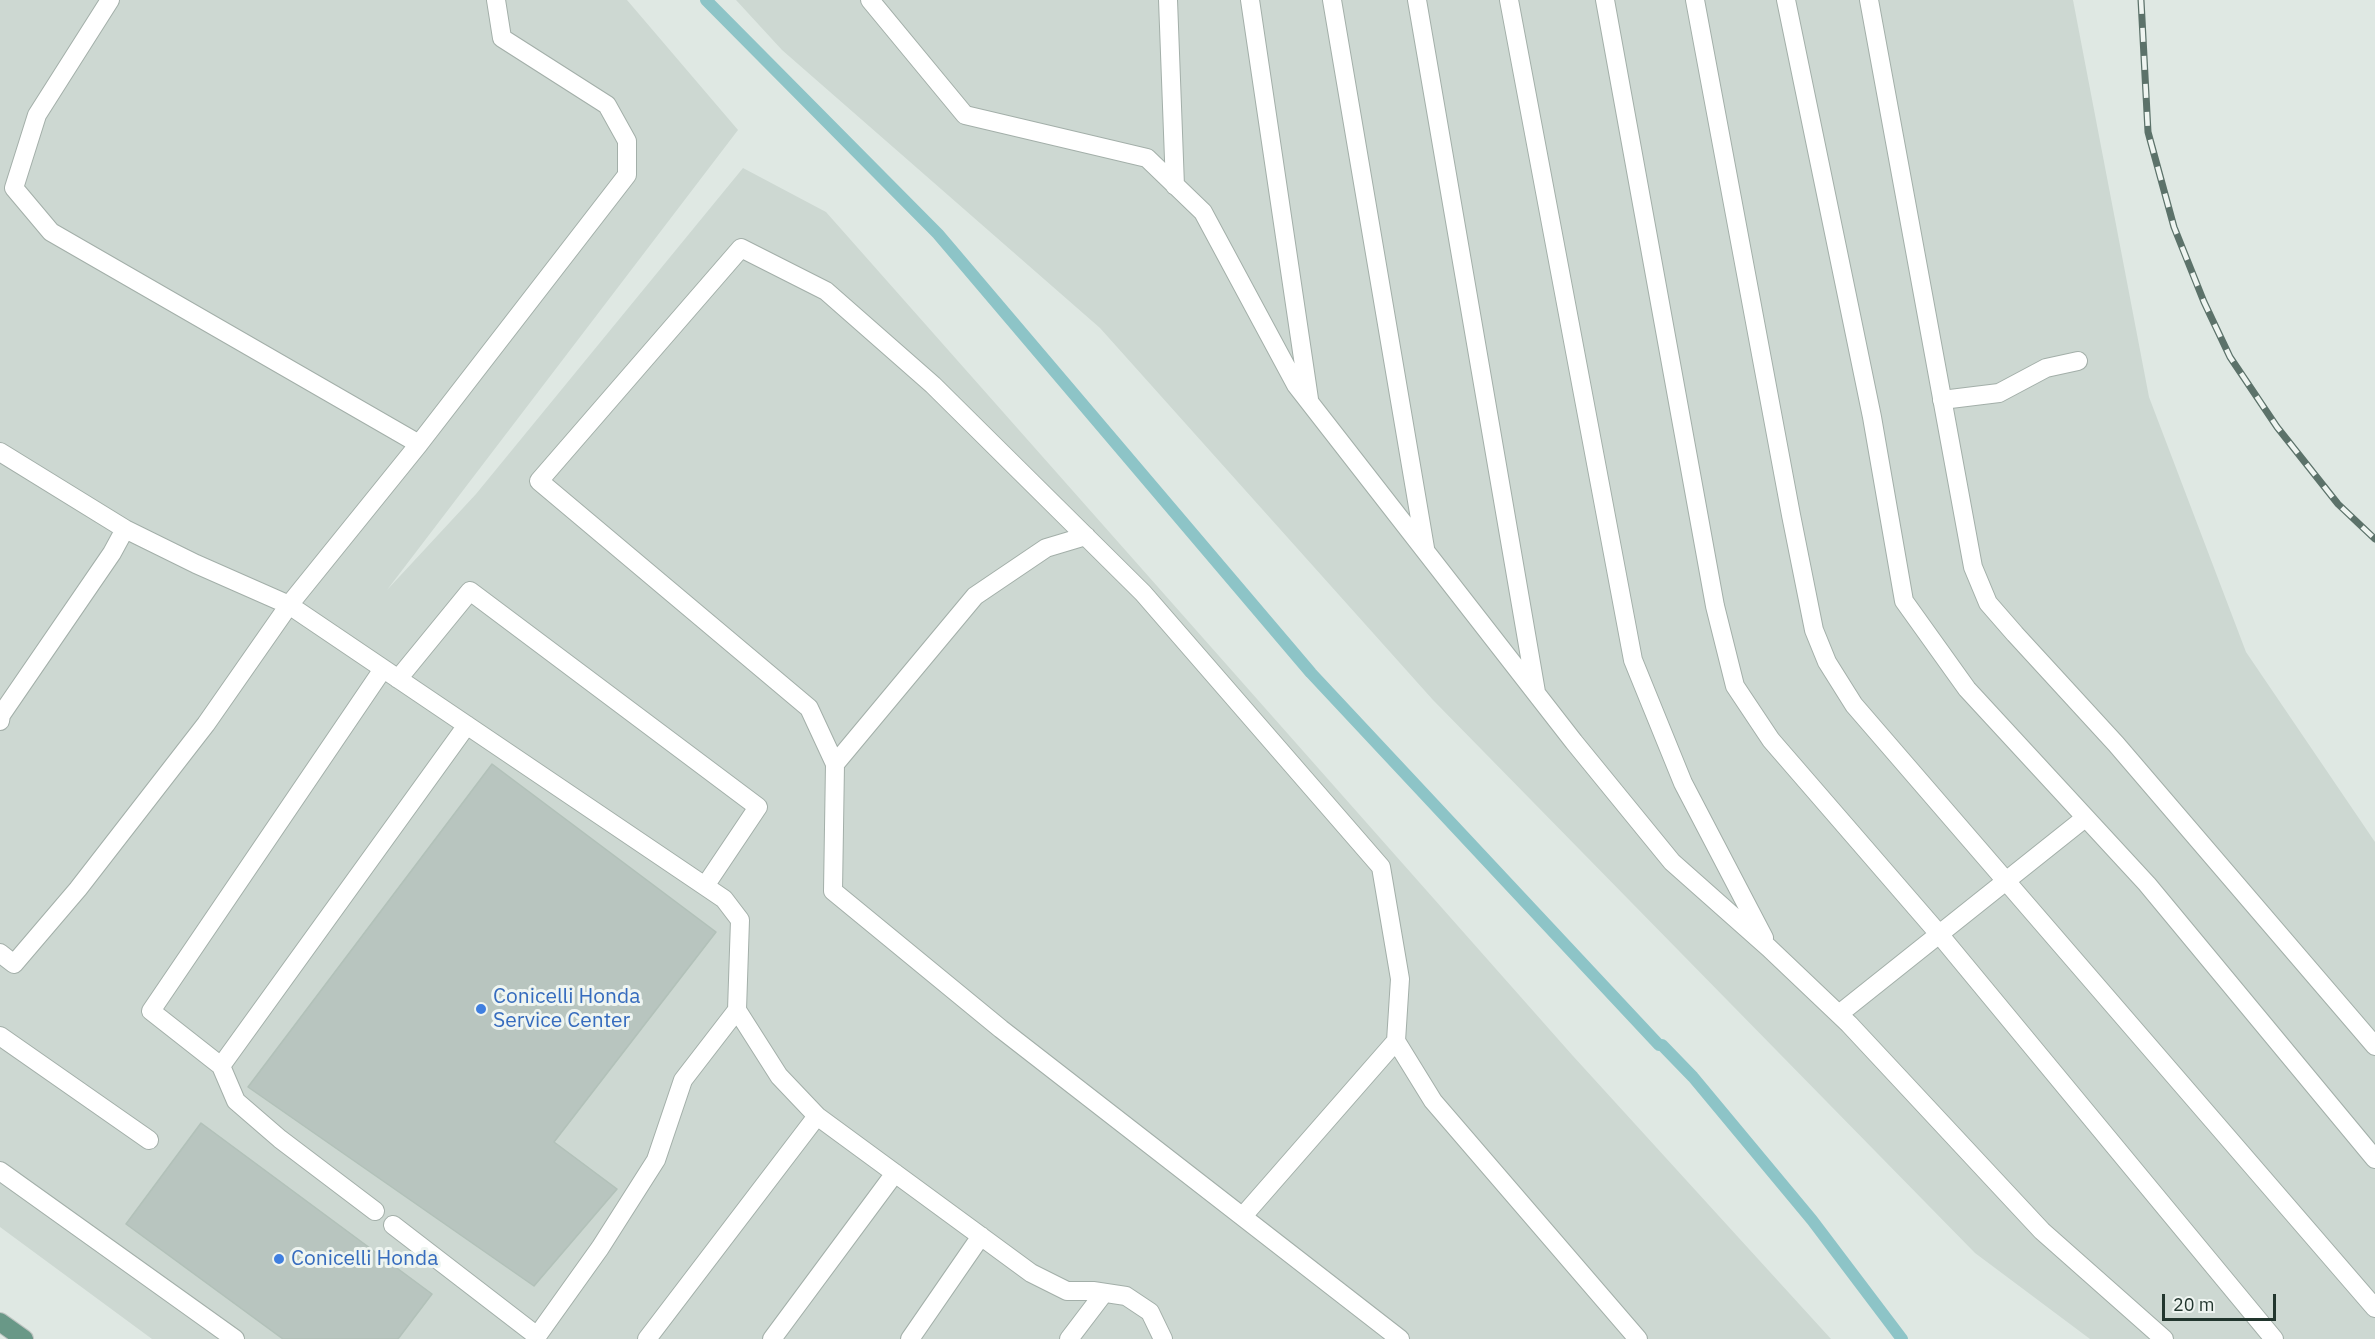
<!DOCTYPE html>
<html>
<head>
<meta charset="utf-8">
<style>
	body { margin:0 }
	#map { position:relative; width:2375px; height:1339px; overflow:hidden; background:#dfe8e3; font-family:"IBM Plex Sans",sans-serif }
	canvas { display:block }
	.scale { position:absolute; left:2162px; top:1294px; width:114px; height:27px; box-sizing:border-box; border:3px solid #22362e; border-top:0; padding-left:8px; font-size:18px; line-height:21px; white-space:nowrap; color:#22362e; -webkit-text-stroke:4px #eff5f1; paint-order:stroke }
</style>
</head>
<body>
<div id="map">
<canvas width="2375" height="1339"></canvas>
<div class="scale">20 m</div>
</div>
<script>
const ctx = document.querySelector('canvas').getContext('2d');
ctx.lineJoin = 'round';
function paint(path, color) { ctx.fillStyle = color; ctx.fill(path, 'evenodd'); }
const shape = rows => new Path2D(rows.map(r => 'M' + r).join(''));
function strokePath(path, color, width, dash) { ctx.strokeStyle = color; ctx.lineWidth = width; ctx.lineCap = dash ? 'butt' : 'round'; ctx.setLineDash(dash || []); ctx.stroke(path); }
function write(font, color, halo, rows, align = 'center') {
  ctx.font = font + ' "IBM Plex Sans",sans-serif'; ctx.lineWidth = 6; ctx.setLineDash([]); ctx.textBaseline = 'middle'; ctx.strokeStyle = halo; ctx.fillStyle = color; for (const [text, x, y, turn = 0] of rows) {
    ctx.save(); ctx.translate(x, y); ctx.rotate((+turn || 0) * Math.PI / 180); ctx.textAlign = isNaN(turn) ? turn : align; if (halo) ctx.strokeText(text, 0, 0); ctx.fillText(text, 0, 0); ctx.restore();
  }
}
paint(shape([
	[0,0,627,0,738,130,387,590,476,494,743,168,826,212,1573,1056,1831,1339,152,1339,0,1227],
	[736,0,2073,0,2149,397,2246,652,2375,842,2375,1339,2090,1339,1975,1253,1433,700,1100,328,782,50]
]), '#cdd8d2');
strokePath(shape([
	[706,0,938,234,1311,673,1659,1045,1662,1045,1693,1077,1812,1220,1902,1339]
]), '#8dc4c7', 12);
const building = shape([
	[492,764,716,932,554,1142,617,1189,534,1286,248,1087,492,764],
	[201,1123,432,1294,398,1339,283,1339,126,1224,201,1123]
]);
paint(building, '#b8c5bf');
strokePath(building, '#b2c1b9', 1.5);
const service = shape([
	[110,0,37,115,14,188,51,232,419,444,289,605,724,899,740,920,737,1010,779,1076,817,1116,1031,1273,1067,1291,1093,1291,1126,1296,1150,1312,1163,1339],
	[870,0,965,115,1147,158,1203,212,1296,385,1574,742,1672,862,1769,948,1849,1024,2042,1231,2164,1339],
	[1168,0,1175,186],
	[1250,0,1309,399],
	[1332,0,1425,548],
	[1417,0,1536,692],
	[1509,0,1633,660,1683,783,1764,938],
	[1605,0,1715,606,1735,686,1771,740,1939,934,2274,1339],
	[1695,0,1791,515,1814,630,1827,662,1854,705,2375,1308],
	[1786,0,1872,417,1904,601,1967,689,2147,884,2375,1159],
	[1942,400,1999,393,2046,368,2078,361],
	[419,444,627,175,627,141,607,105,502,38,496,0],
	[0,452,125,529],
	[383,669,151,1011,221,1066,467,725],
	[398,679,470,591,758,807,705,886],
	[0,721,1,715,112,553,125,529,196,564,289,605,206,724,78,889,14,964,0,953],
	[835,764,975,596,1046,548,1086,536],
	[1839,1014,2085,818],
	[0,1036,149,1140],
	[221,1066,236,1101,280,1139,375,1211],
	[0,1171,235,1339],
	[1243,1216,1396,1041],
	[393,1225,537,1336],
	[535,1339,600,1248,656,1160,683,1080,737,1010],
	[647,1339,817,1116],
	[772,1339,895,1173],
	[910,1339,981,1236],
	[1069,1339,1104,1293],
	[1400,1339,1001,1029,833,891,835,764,809,708,539,481,741,248,826,291,933,385,1143,593,1381,867,1400,979,1396,1041,1433,1101,1638,1339]
]);
const minor = shape([
	[1869,0,1973,567,1988,603,2015,634,2116,744,2375,1046]
]);
const primary = shape([
	[0,1322,24,1339]
]);
strokePath(service, '#a3afa9', 20);
strokePath(minor, '#a3afa9', 20);
strokePath(primary, '#bdc3c0', 20);
strokePath(service, '#fff', 18);
strokePath(minor, '#fff', 18);
strokePath(primary, '#699887', 18);
const rail = shape([
	[2141,0,2148,132,2174,227,2204,302,2230,357,2277,427,2338,504,2375,539]
]);
strokePath(rail, '#5c726a', 7);
strokePath(rail, '#eff5f1', 4.5, [14]);
for (const [x, y, r, color] of [
	[481,1009,6,"#3f7fe0"],
	[279,1259,6,"#3f7fe0"]
]) { const dot = new Path2D(); dot.arc(x, y, r, 0, 2 * Math.PI); ctx.fillStyle = color; ctx.fill(dot); strokePath(dot, '#eff5f1', 2); }
write('21px', '#366cbe', '#eff5f1', [
	["Conicelli Honda",493,997],
	["Service Center",493,1021],
	["Conicelli Honda",291,1259]
], 'left');
</script>
</body>
</html>
